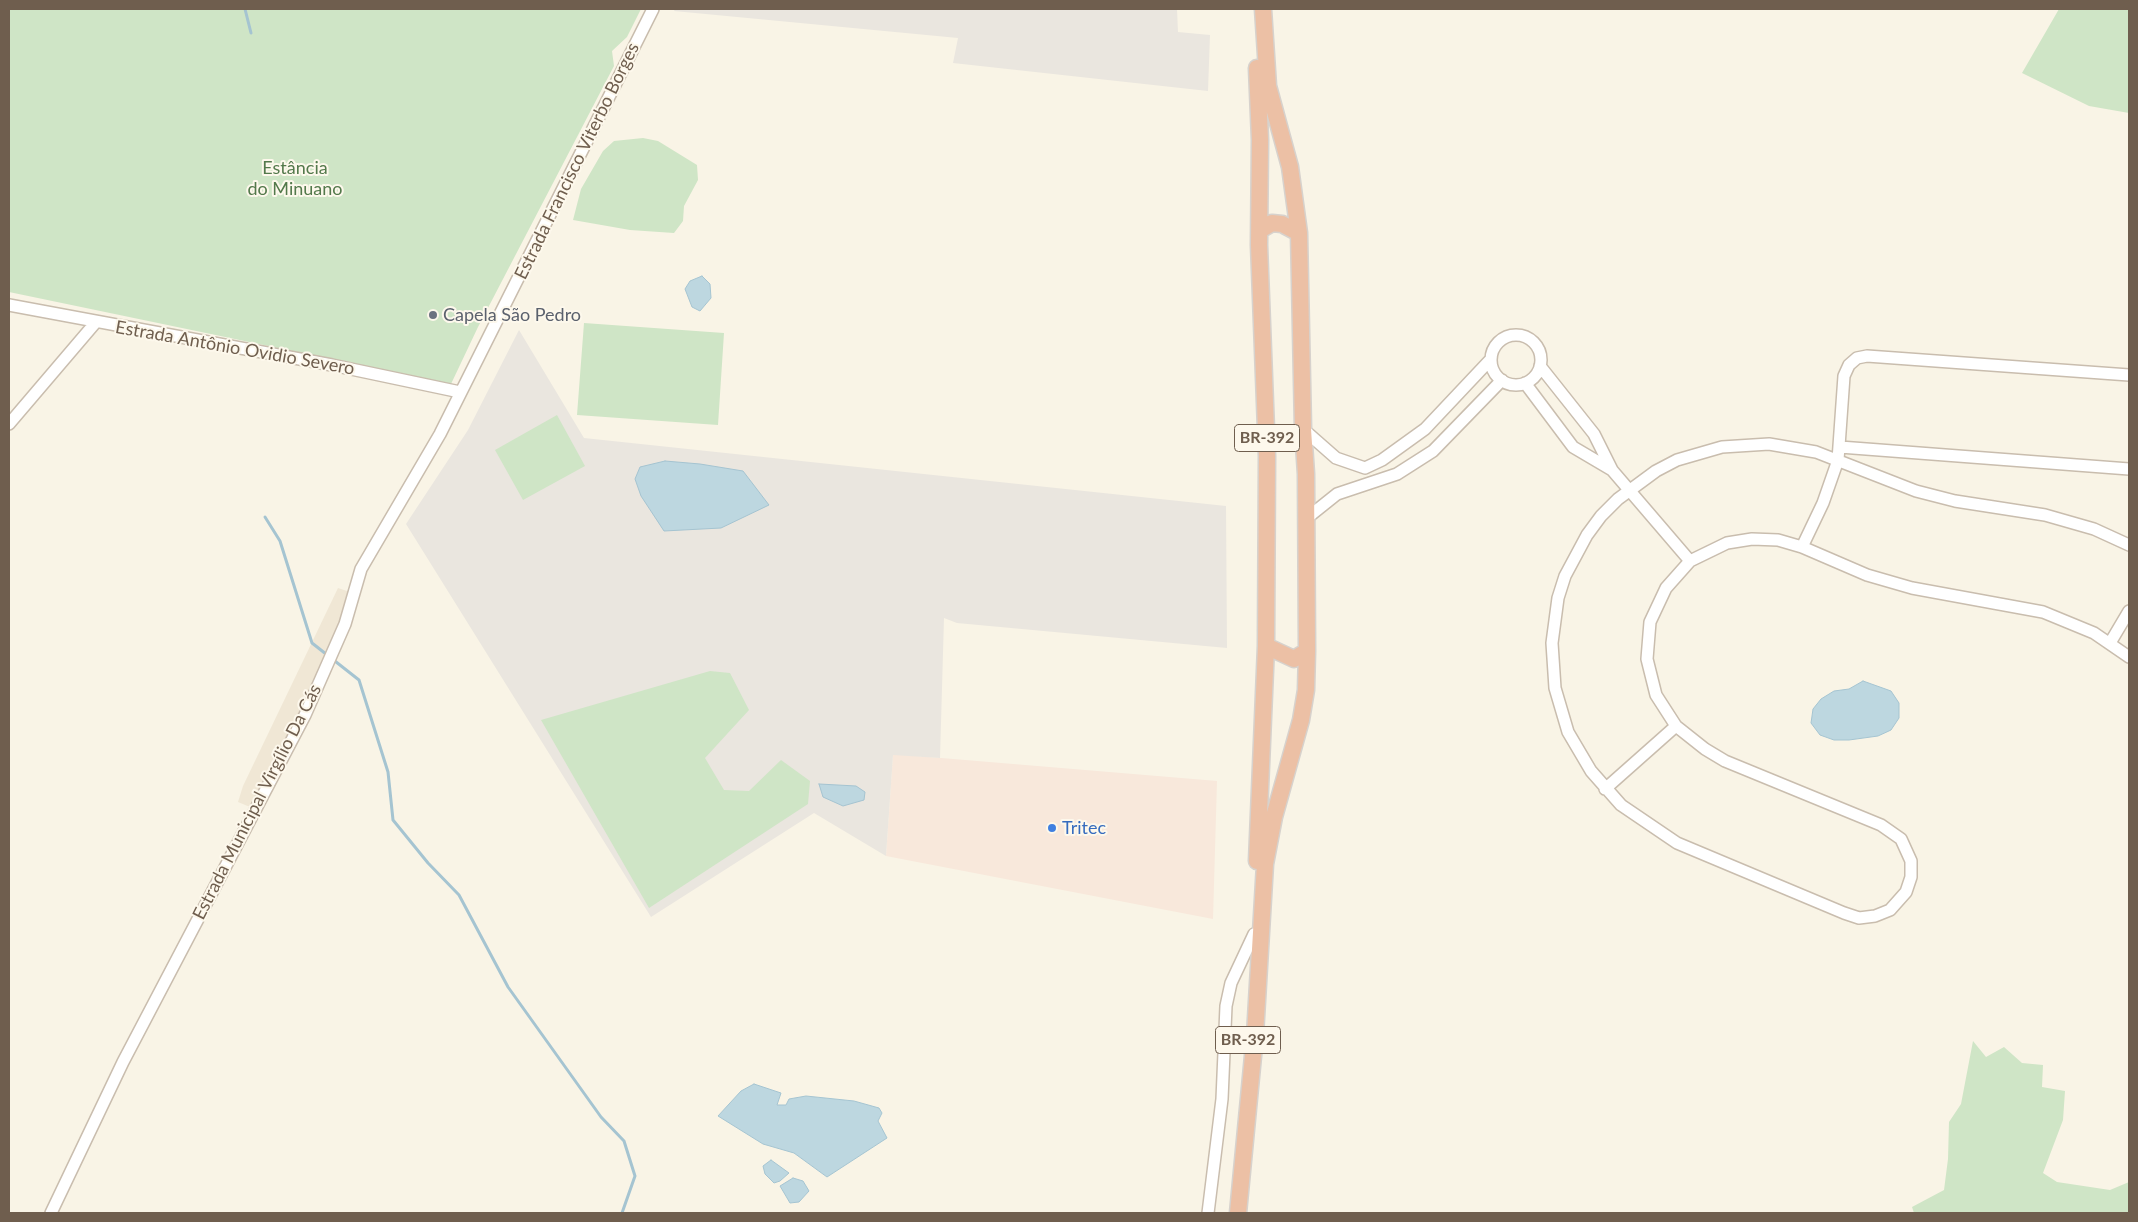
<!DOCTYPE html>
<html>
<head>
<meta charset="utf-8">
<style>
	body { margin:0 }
	#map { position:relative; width:2138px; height:1222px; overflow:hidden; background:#f9f4e6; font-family:Lato,sans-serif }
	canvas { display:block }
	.frame { position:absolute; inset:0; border:10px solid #6f5e4e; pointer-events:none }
</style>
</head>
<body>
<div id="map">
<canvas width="2138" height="1222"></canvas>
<div class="frame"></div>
</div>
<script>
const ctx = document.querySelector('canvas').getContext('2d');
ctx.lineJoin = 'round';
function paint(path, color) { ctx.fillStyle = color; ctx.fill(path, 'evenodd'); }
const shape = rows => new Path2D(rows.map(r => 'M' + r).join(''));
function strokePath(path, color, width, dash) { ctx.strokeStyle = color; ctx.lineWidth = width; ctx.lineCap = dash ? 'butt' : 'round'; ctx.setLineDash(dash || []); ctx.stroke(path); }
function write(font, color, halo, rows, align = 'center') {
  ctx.font = font + ' Lato,sans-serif'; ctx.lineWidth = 4; ctx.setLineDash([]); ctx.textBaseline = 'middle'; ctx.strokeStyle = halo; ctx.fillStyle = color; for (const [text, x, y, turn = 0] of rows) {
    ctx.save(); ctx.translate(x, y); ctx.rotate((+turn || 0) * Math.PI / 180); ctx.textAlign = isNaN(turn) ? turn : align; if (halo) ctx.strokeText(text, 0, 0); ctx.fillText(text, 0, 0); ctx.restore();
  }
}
paint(shape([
	[338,588,350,592,340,629,304,709,250,807,238,802,243,786]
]), '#f0e7d5');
paint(shape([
	[893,754,1217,781,1213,919,886,856]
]), '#f8e8db');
paint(shape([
	[675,9,1177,9,1178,32,1210,35,1208,91,953,63,958,38,674,11],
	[519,330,584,438,1226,506,1227,648,957,623,944,618,940,758,893,755,886,856,814,813,651,917,406,524,468,430]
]), '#eae6df');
paint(shape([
	[9,9,641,9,627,37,612,51,614,66,478,327,451,384,9,292],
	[2059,9,2129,9,2129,113,2089,106,2022,73],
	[643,138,658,141,697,165,698,180,684,206,683,221,674,233,630,230,573,220,581,189,603,151,614,141],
	[584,323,724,333,718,425,577,415],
	[557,415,585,466,523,500,495,450],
	[710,671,730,673,749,710,705,758,724,790,749,791,781,760,810,781,808,804,649,908,541,720],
	[1973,1041,1986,1057,2004,1047,2022,1063,2043,1065,2042,1087,2065,1091,2063,1120,2043,1173,2057,1182,2110,1190,2129,1182,2129,1213,1914,1213,1912,1207,1944,1190,1948,1159,1949,1122,1961,1104]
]), '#cfe5c6');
const water = shape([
	[702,276,710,284,711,298,700,311,692,307,685,289,690,281,702,276],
	[665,461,700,464,743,471,769,505,721,528,664,531,641,496,635,479,640,467,665,461],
	[1863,681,1891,691,1899,703,1899,718,1891,730,1878,736,1849,740,1834,740,1820,735,1811,723,1813,709,1821,699,1834,691,1849,689,1863,681],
	[819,784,856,786,865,792,864,800,843,806,823,797,819,784],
	[754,1084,781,1093,777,1105,786,1105,789,1099,806,1096,854,1101,879,1108,882,1113,878,1121,887,1138,827,1177,794,1153,763,1144,718,1116,741,1091,754,1084],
	[771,1160,789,1173,780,1181,774,1183,765,1174,763,1166,771,1160],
	[793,1178,803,1181,809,1191,799,1202,790,1203,780,1186,793,1178]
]);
paint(water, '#bdd7e0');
strokePath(water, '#a5c4d1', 1);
strokePath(shape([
	[245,9,251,33],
	[265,517,280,541,312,643,359,680,388,772,393,820,428,863,459,895,508,987,601,1117,624,1141,635,1176,622,1213]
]), '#a5c4d1', 3);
const minor = shape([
	[9,305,332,365,460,392],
	'1491 360a25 25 0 1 1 50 0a25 25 0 1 1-50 0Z',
	[1540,366,1594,434,1612,470,1690,561],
	[1525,383,1573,447,1612,470],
	[9,424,96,322],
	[1303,429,1336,458,1365,468,1382,460,1425,429,1491,359],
	[1840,447,2129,469],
	[1307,518,1337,494,1397,474,1433,451,1502,380],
	[2129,545,2094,529,2045,515,1955,501,1916,491,1816,452,1769,444,1722,447,1677,460,1656,471,1618,499,1601,516,1587,535,1565,576,1558,598,1552,643,1555,688,1568,732,1591,771,1621,805,1677,843,1844,913,1859,918,1875,916,1890,910,1906,892,1911,877,1911,861,1901,839,1881,825,1725,761,1705,749,1676,726,1656,695,1647,659,1650,622,1666,588,1690,561,1727,543,1752,539,1778,540,1802,547,1867,575,1912,588,2043,612,2094,633,2129,657],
	[1802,547,1823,503,1838,460,1844,376,1849,365,1857,358,1867,356,2129,375],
	[2110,643,2129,611],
	[1605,789,1676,726],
	[51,1213,123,1062,305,715,345,624,361,569,440,434,653,9],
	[1208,1213,1222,1099,1226,1006,1231,983,1254,934]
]);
const highway = shape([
	[1257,68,1260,140,1259,245,1267,456,1266,646,1257,861],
	[1260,230,1272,223,1282,224,1299,233],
	[1266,646,1294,659,1307,651],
	[1238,1213,1255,1035,1265,864,1274,817,1301,720,1306,690,1307,651,1306,474,1303,429,1299,233,1290,167,1268,86,1263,9]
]);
strokePath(minor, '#c9bdae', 14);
strokePath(highway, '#d7d2cd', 19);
strokePath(minor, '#fff', 11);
strokePath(highway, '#ecc0a5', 16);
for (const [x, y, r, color] of [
	[433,315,5,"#6b7280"],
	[1052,828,5,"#3f7fe0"]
]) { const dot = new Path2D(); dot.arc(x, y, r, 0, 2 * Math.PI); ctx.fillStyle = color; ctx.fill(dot); strokePath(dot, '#fdf8ec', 2); }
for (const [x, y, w] of [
	[1267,438,65],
	[1248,1040,65]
]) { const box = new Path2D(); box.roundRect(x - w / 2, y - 13.5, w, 27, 4); ctx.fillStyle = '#fdf8ec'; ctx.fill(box); strokePath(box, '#6f5e4e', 1); }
write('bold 16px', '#6f5e4e', null, [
	["BR-392",1267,438],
	["BR-392",1248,1040]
]);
write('18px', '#6f5e4e', '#fdf8ec', [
	["Estrada Francisco Viterbo Borges",577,161,-64],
	["Estrada Antônio Ovidio Severo",235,348,10],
	["Estrada Municipal Virgílio Da Cás",257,802,-63]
]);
write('18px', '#53794b', '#fdf8ec', [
	["Estância",295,168],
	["do Minuano",295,189]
]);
write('18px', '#5b616d', '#fdf8ec', [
	["Capela São Pedro",443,315]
], 'left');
write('18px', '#366cbe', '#fdf8ec', [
	["Tritec",1062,828]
], 'left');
</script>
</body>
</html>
